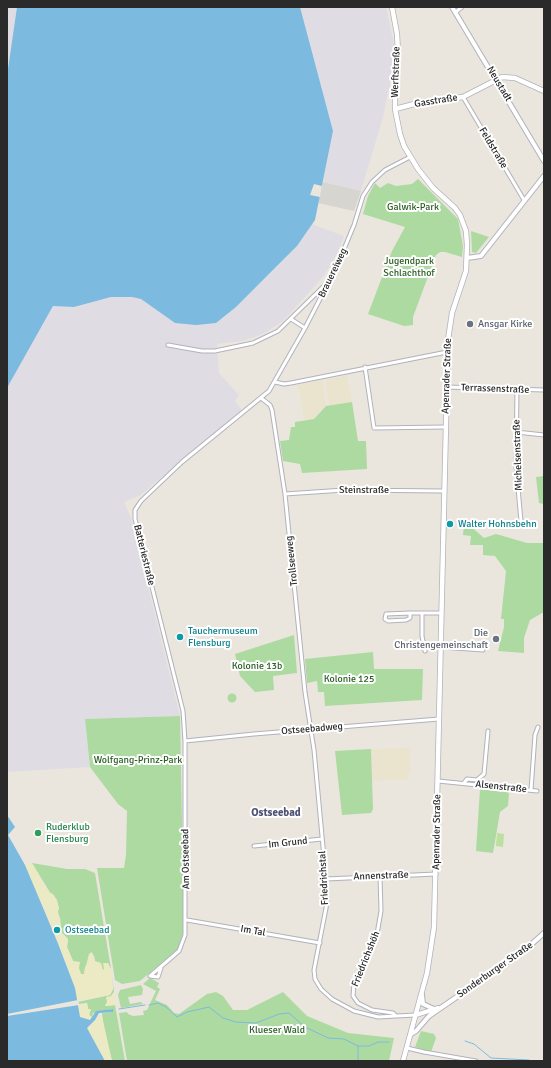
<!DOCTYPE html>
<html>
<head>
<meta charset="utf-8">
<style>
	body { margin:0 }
	#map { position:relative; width:551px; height:1068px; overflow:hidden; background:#eae6dd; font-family:Signika,sans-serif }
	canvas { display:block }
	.frame { position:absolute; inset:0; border:8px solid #2a2a2a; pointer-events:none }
</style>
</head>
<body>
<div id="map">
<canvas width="551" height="1068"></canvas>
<div class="frame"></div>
</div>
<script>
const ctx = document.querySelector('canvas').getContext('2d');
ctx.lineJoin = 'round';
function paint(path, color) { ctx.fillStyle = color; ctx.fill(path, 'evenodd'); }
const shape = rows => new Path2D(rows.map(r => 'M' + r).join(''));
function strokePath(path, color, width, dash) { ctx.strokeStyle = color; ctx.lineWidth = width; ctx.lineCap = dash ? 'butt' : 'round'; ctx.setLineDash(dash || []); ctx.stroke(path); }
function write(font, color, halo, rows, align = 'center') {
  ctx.font = font + ' Signika,sans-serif'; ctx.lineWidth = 4; ctx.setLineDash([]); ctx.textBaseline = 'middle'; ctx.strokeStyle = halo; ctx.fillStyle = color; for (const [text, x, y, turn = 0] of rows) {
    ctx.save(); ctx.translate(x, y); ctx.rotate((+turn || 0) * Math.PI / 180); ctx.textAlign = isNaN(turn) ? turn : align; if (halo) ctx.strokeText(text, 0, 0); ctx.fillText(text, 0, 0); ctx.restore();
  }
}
paint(shape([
	[7,7,17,7,7,76],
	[300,7,386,7,387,11,394,45,391,78,383,117,361,191,323,182,333,131],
	[312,224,344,236,336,256,323,277,283,321,263,334,242,341,217,344,219,373,239,395,235,401,242,410,139,496,124,502,131,518,180,716,85,719,90,767,7,772,7,388,53,306,74,307,111,297,132,297,141,299,175,323,216,323,236,307,278,266,297,246]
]), '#dfdde3');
paint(shape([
	[347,375,352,402,329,406,325,380],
	[323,380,326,406,314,419,304,420,298,385],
	[410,747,411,773,408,773,408,780,372,781,371,749]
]), '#eae4cf');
paint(shape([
	[418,179,458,219,463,246,462,257,445,252,440,252,436,255,413,317,413,325,404,326,368,314,392,251,405,227,363,214,368,196,375,183,380,188,388,183,396,186,412,184],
	[471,231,489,237,476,253,472,252],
	[352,402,358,441,366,441,367,469,302,473,300,464,283,461,280,441,289,440,291,427,295,427,295,422,314,419,326,406],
	[544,476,544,504,539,503,536,477],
	[469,525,484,538,496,534,527,543,544,543,544,612,530,620,524,638,524,653,498,651,504,627,504,619,501,619,506,571,495,556,483,555,483,545,470,545,471,536,463,535,464,526],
	[294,635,297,673,273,676,274,690,255,692,240,676,235,654],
	[373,652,374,669,423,669,422,700,325,706,324,692,318,692,317,681,307,683,305,659],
	'227.5 698a4.5 4.5 0 1 1 9 0a4.5 4.5 0 1 1-9 0Z',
	[180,716,184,930,178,949,140,981,122,984,115,980,97,868,124,868,126,855,127,811,118,804,90,767,85,719],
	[371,749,373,809,371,813,342,815,335,751],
	[480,789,509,792,508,806,500,812,493,853,476,851],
	[32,863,67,869,85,869,95,873,111,969,104,964,105,970,103,970,95,961,94,955,85,967,84,974,81,974,73,961,67,947,68,939,62,933,60,918,51,894],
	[112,977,114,992,105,1006,115,1005,125,1061,112,1061,104,1031,102,1013,113,1012,112,1009,93,1013,92,1017,90,1017,87,1003,79,1004,78,1002,110,995,113,989],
	[150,978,159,983,157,987,160,989,155,1000,167,1005,174,1013,179,1014,207,994,216,992,223,996,233,1010,247,1010,283,992,307,1016,348,1033,394,1038,389,1061,127,1061,119,1013,127,1012,128,1014,133,1016,144,1015,143,1011,147,1010,156,991,143,984],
	[141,985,143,989,142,995,128,997,130,1004,141,1002,143,1004,121,1008,118,995,120,990],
	[421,1031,434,1034,436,1038,431,1052,415,1047]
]), '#addaa0');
paint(shape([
	[32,863,48,892,53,894,57,900,59,908,58,912,62,933,68,939,67,947,73,961,80,962,79,968,81,974,84,974,89,954,92,952,95,961,101,963,103,970,104,969,103,963,108,963,111,969,113,989,110,995,76,1001,75,988,57,941,25,865],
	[114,992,116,1005,105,1006,107,1002,106,997,111,996],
	[87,1003,88,1009,91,1009,89,1015,92,1017,94,1022,99,1014,102,1016,112,1061,105,1061,88,1031,84,1018,79,1015,77,1006]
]), '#eceac4');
paint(shape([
	[497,833,504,834,503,847,496,846]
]), '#bce09d');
paint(shape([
	[323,182,361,191,354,211,318,203]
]), '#d7d5cf');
paint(shape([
	[17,7,300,7,333,131,315,220,297,246,236,307,216,323,196,325,175,323,141,299,132,297,111,297,74,307,53,306,7,388,7,76],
	[7,815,15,827,8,835,25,865,57,941,75,988,80,1017,90,1020,96,1011,113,1009,113,1012,99,1013,95,1020,87,1028,105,1061,7,1061]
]), '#7cbae0');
paint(shape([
	[314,184,322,186,320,197,310,195],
	[78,1000,79,1005,7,1016,7,1014]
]), '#eae6dd');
strokePath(shape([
	[149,1005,158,1003,166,1007,177,1017,187,1012,209,1007,223,1018,236,1022,256,1023,279,1014,289,1013,305,1027,328,1038,344,1039,358,1046,369,1046,378,1042,389,1042],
	[119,1009,145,1005],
	[465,1041,474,1044,491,1058,529,1060],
	[358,1046,358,1061]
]), '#7cbae0', 1);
const minor = shape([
	[456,12,462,7],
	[463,97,524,200],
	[291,319,305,328],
	[168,345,202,351,215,351,253,343,278,331,327,283],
	[365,367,374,428,445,427],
	[275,382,284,384,291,383,447,352],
	[446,387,544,390],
	[517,389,516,466,521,521],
	[261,398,270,405,272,410,285,494,305,692,314,750,326,879,327,903,314,970,315,979,321,989,332,999,354,1011,378,1017,396,1016],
	[516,432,544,435],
	[285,494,344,490,444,491],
	[410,613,410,618,406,620,388,621,385,619,386,614,410,613,441,613],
	[422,613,422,636,425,651],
	[441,647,483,650],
	[185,741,254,734,439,719],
	[438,781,537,791],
	[464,783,467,779,477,780,484,774,488,731],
	[531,790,535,735,538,727],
	[254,846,322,839],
	[380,876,381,911,377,934,354,983,353,996,358,1003,372,1010,393,1013,396,1016,416,1015],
	[326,879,436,874],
	[187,920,320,943],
	[150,976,179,951,185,935,185,741,183,711,135,519,135,510,141,501,182,462,269,391,305,328,337,266,354,225,363,196,372,182,385,170,410,157],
	[150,976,158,977,161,968],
	[407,1048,424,1052,476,1061]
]);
const tertiary = shape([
	[452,7,544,161],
	[467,258,481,256,544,176],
	[422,995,423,1004,434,1009],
	[416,1015,438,1008],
	[411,1034,416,1031,429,1016,525,950,544,933]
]);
const secondary = shape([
	[392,7,397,34,398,52,395,81,395,109,400,134,404,146,418,169,433,188,455,208,460,215,466,231,467,245,466,271,452,313,448,340,434,927,427,973,403,1061],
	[395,109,422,102,463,97,502,77,515,78,544,91]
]);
strokePath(minor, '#b1b2bc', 5);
strokePath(tertiary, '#b1b2bc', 6);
strokePath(secondary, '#b1b2bc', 6);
strokePath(minor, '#fff', 3);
strokePath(tertiary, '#fff', 4);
strokePath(secondary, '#fff', 4.5);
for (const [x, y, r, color] of [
	[470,324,4,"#6b7280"],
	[450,524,4,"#0f9aa8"],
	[180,637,4,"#0f9aa8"],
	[496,639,4,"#6b7280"],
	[38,833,4,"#2e9e5b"],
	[57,930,4,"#0f9aa8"]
]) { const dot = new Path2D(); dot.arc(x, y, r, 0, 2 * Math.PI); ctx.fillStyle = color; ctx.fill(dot); strokePath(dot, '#fff', 1.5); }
write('10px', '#2a2a2a', '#fff', [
	["Werftstraße",396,72,-88],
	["Neustadt",499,84,59],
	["Gasstraße",436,101,-9],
	["Feldstraße",493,148,59],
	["Brauereiweg",333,273,-64],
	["Apenrader Straße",447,376,-88],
	["Terrassenstraße",495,389,2],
	["Michelsenstraße",518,455,-92],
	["Steinstraße",364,490],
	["Batteriestraße",144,555,76],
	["Trollseeweg",292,561,-96],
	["Ostseebadweg",312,729,-5],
	["Alsenstraße",501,787,6],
	["Apenrader Straße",437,832,-89],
	["Im Grund",288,843,-6],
	["Am Ostseebad",186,859,-91],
	["Annenstraße",381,876,-2],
	["Friedrichstal",324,878,-93],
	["Im Tal",253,931,10],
	["Friedrichshöh",366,959,-68],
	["Sonderburger Straße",495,970,-35]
]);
write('10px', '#285e22', '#fff', [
	["Galwik-Park",413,207],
	["Jugendpark",409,261],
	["Schlachthof",409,273],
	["Kolonie 13b",257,666],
	["Kolonie 125",349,679],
	["Wolfgang-Prinz-Park",138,760],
	["Klueser Wald",277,1030]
]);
write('10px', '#5b616d', '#fff', [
	["Ansgar Kirke",478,324],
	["Die",488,633,"right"],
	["Christengemeinschaft",488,645,"right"]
], 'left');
write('10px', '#0d838f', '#fff', [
	["Walter Hohnsbehn",458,524],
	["Tauchermuseum",188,631],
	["Flensburg",188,643],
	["Ostseebad",65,930]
], 'left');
write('10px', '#27864d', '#fff', [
	["Ruderklub",46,827],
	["Flensburg",46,839]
], 'left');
write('bold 11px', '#4f5275', '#fff', [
	["Ostseebad",276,813]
]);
</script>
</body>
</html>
